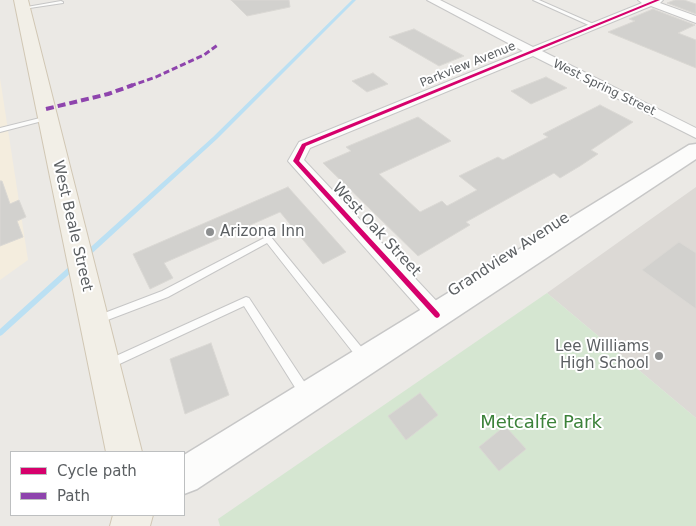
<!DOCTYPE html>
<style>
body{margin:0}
#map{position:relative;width:696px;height:526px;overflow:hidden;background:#ebe9e5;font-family:"DejaVu Sans",sans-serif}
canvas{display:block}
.legend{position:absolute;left:10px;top:451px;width:175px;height:65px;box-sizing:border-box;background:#fff;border:1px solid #bdbfc0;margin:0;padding:6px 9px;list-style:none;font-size:15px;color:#5b5f62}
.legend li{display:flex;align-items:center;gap:10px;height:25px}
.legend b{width:25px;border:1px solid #bdbfc0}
</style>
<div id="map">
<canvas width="696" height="526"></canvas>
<ul class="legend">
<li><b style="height:6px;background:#d6006c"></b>Cycle path</li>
<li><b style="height:6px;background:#8e44ad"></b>Path</li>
</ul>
</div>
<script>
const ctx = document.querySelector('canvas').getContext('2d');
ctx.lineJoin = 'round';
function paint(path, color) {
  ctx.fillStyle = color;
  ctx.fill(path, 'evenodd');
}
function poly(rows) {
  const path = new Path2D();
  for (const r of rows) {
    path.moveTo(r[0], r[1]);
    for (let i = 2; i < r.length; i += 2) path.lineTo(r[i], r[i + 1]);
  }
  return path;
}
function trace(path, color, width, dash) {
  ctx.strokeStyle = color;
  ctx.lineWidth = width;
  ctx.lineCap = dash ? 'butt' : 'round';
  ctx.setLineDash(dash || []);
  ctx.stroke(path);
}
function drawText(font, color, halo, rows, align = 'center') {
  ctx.font = font + ' "DejaVu Sans",sans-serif';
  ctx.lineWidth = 4;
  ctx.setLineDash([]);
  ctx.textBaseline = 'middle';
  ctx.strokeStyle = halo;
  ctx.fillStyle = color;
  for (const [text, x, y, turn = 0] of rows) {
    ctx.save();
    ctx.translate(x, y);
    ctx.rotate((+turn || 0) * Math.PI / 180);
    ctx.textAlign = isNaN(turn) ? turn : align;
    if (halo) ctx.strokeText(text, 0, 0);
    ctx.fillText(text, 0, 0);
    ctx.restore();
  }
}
const commercial = poly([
 [0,78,28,260,0,280]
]);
const education = poly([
 [696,187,696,418,547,293]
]);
const green = poly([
 [547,293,696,418,696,526,220,526,218,519]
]);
const stream = poly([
 [352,0,356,0,217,139,87,258,83,258,82,256,83,254,213,137,352,0],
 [72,264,76,264,77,266,76,268,2,335,0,336,0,329,72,264]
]);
const building = poly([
 [231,0,289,0,290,7,247,16,231,0],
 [675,0,684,0,696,4,696,14,667,3,675,0],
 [653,9,695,25,678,33,696,40,696,68,608,32,635,21,629,19,653,9],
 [414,29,464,56,439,66,389,37,414,29],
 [373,73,388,84,367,92,352,81,373,73],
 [546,77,567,88,531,104,511,91,546,77],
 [600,105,633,122,591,150,598,154,580,166,560,178,554,173,466,222,470,225,418,256,323,163,351,151,346,147,418,117,451,141,379,174,420,212,442,201,447,206,477,190,459,176,498,157,503,160,548,137,543,134,600,105],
 [0,181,2,181,10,204,19,200,26,217,17,221,23,237,0,246,0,181],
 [288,187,346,252,323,264,280,212,164,263,173,278,150,289,133,254,288,187],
 [679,242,696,253,696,309,642,270,679,242],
 [211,343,229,395,185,414,170,359,211,343],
 [420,393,438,415,406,440,388,416,420,393],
 [505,426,526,449,499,471,479,447,505,426]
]);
const service = poly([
 [533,0,539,0,598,26,593,27,533,0],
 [61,1,63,2,63,3,23,9,21,8,61,1],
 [48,116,50,117,50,119,0,132,0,128,48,116],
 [268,236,271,237,367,354,368,357,367,360,363,362,359,360,267,243,168,297,97,324,94,323,92,320,94,317,162,291,268,236],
 [246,297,249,298,309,389,310,393,309,397,305,398,301,397,244,306,113,367,109,369,105,367,104,364,105,361,246,297]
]);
const minor = poly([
 [427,0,440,0,533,47,642,3,638,0,663,0,660,3,696,16,696,23,651,6,542,51,696,128,696,138,533,56,310,148,304,160,444,309,447,315,444,321,437,324,430,321,288,161,299,142,523,51,427,0]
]);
const secondary = poly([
 [696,144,696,159,197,489,184,494,184,455,689,145,696,144]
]);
const primary = poly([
 [14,0,28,0,142,452,106,452,14,0],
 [113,515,153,515,150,526,110,526,113,515]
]);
const quietFar1 = poly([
 [130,86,156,77,204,55,219,44]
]);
const quiet = poly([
 [46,109,108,94,133,85]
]);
const cycleway = poly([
 [655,0,660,0,306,146,299,161,439,313,440,315,439,317,437,318,435,317,293,161,302,144,655,0]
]);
const markers = [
 [210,232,5,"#8d8f90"],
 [659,356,5,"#8d8f90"]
];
const farStreetnames = [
 ["Parkview Avenue",468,65,-22],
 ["West Spring Street",604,88,26]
];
const streetNames = [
 ["West Beale Street",72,226,77],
 ["West Oak Street",376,230,47],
 ["Grandview Avenue",509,255,-33]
];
const poiNames = [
 ["Arizona Inn",220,232],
 ["Lee Williams",649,347,"right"],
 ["High School",649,364,"right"]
];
const nearParknames = [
 ["Metcalfe Park",541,423]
];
paint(commercial, '#f4edde');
paint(education, '#dcd9d5');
paint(green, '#d5e6d1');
paint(stream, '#bbe0f3');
paint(building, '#d2d1ce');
trace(building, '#dad8d4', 1);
trace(service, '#c6c6c6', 2);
trace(minor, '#c6c6c6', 2);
trace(secondary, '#c7c7c7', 3);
trace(primary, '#d1c7b4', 2);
paint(service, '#fcfcfb');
paint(minor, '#fcfcfb');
paint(secondary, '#fcfcfb');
paint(primary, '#f2efe7');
trace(quietFar1, '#8e44ad', 3, [6, 3]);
trace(quiet, '#8e44ad', 4, [8, 4]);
paint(cycleway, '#d6006c');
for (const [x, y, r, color] of markers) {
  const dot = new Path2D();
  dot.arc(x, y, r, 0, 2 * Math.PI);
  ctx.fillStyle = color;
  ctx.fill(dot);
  trace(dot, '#fff', 2);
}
drawText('12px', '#5b5f62', '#fff', farStreetnames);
drawText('15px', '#5b5f62', '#fff', streetNames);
drawText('15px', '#5b5f62', '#fff', poiNames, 'left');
drawText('18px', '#3c823a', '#fff', nearParknames);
</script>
